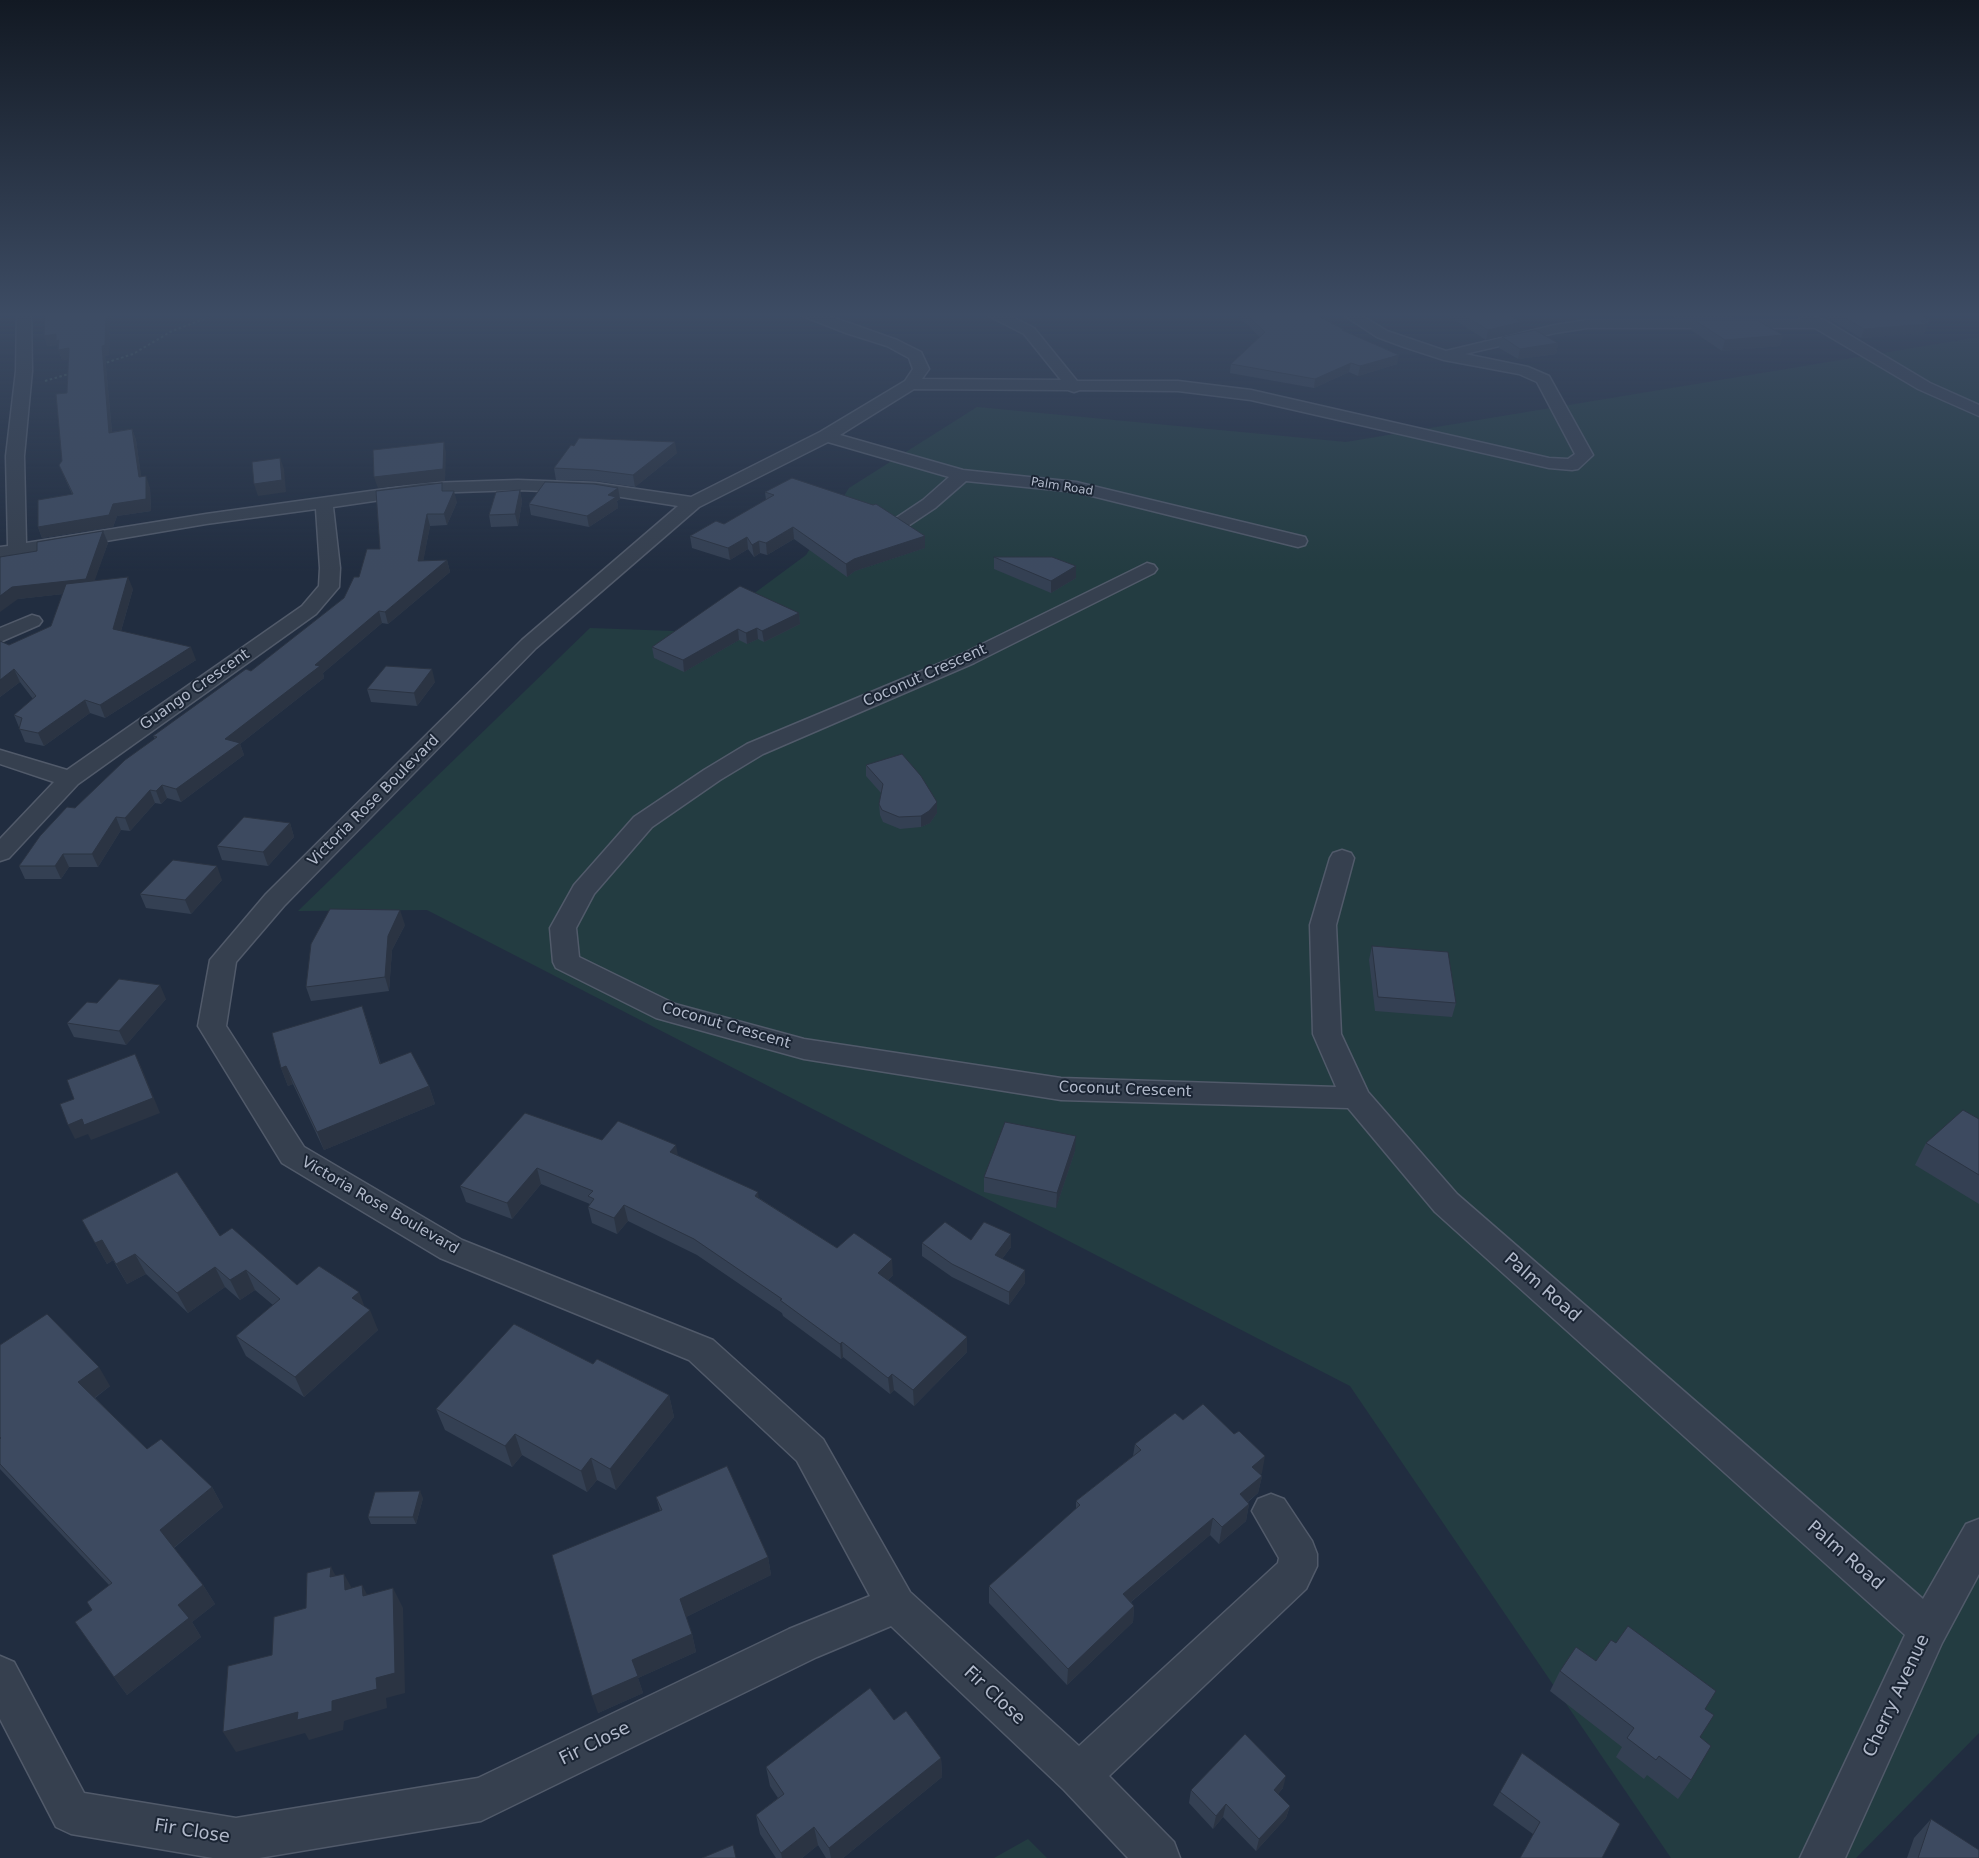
<!DOCTYPE html>
<style>
body{margin:0}
canvas{display:block;background:#212d40}
</style>
<canvas width="1979" height="1858"></canvas>
<script>
const ctx = document.querySelector('canvas').getContext('2d');
ctx.lineJoin = 'round';
function paint(path, color) {
  ctx.fillStyle = color;
  ctx.fill(path, 'evenodd');
}
function poly(rows) {
  const path = new Path2D();
  for (const r of rows) {
    path.moveTo(r[0], r[1]);
    for (let i = 2; i < r.length; i += 2) path.lineTo(r[i], r[i + 1]);
  }
  return path;
}
function trace(path, color, width, dash) {
  ctx.strokeStyle = color;
  ctx.lineWidth = width;
  ctx.lineCap = dash ? 'butt' : 'round';
  ctx.setLineDash(dash || []);
  ctx.stroke(path);
}
function drawText(font, color, halo, rows, align = 'center') {
  ctx.font = font + ' "DejaVu Sans",sans-serif';
  ctx.lineWidth = 4;
  ctx.setLineDash([]);
  ctx.textBaseline = 'middle';
  ctx.strokeStyle = halo;
  ctx.fillStyle = color;
  for (const [text, x, y, turn = 0] of rows) {
    ctx.save();
    ctx.translate(x, y);
    ctx.rotate((+turn || 0) * Math.PI / 180);
    ctx.textAlign = isNaN(turn) ? turn : align;
    if (halo) ctx.strokeText(text, 0, 0);
    ctx.fillText(text, 0, 0);
    ctx.restore();
  }
}
const green = poly([
 [1979,337,1979,1733,1856,1858,1671,1858,1350,1386,427,910,298,911,590,628,702,632,806,555,849,488,977,407,1346,442],
 [1028,1839,1047,1858,994,1858]
]);
const path = poly([
 [102,364,133,354,172,331,223,312],
 [45,381,72,373]
]);
const street = poly([
 [17,312,31,312,32,371,24,456,26,543,206,514,428,483,518,480,596,483,691,497,820,432,905,381,913,369,909,358,887,346,846,333,800,315,798,312,818,312,897,340,921,352,929,369,922,379,1061,380,1024,334,987,315,985,312,1003,312,1034,328,1077,381,1178,381,1251,390,1549,458,1568,459,1575,454,1537,382,1519,374,1444,360,1404,347,1377,337,1339,312,1356,312,1387,331,1446,351,1555,325,1587,320,1801,320,1799,317,1801,314,1806,313,1826,321,1930,383,1979,405,1979,416,1918,389,1815,328,1587,328,1555,333,1465,354,1528,367,1549,376,1593,455,1578,469,1572,470,1549,468,1251,400,1178,391,1080,390,1074,392,1068,390,914,389,840,435,963,470,1076,482,1305,537,1307,541,1305,545,1298,547,1076,492,966,481,935,508,908,526,902,528,896,526,893,522,896,518,923,500,949,477,828,442,699,507,536,648,284,906,236,962,226,1026,304,1147,462,1240,713,1340,823,1439,910,1592,1079,1746,1278,1563,1279,1558,1252,1511,1258,1499,1271,1494,1284,1499,1312,1541,1317,1554,1317,1566,1306,1589,1109,1776,1174,1842,1180,1858,1128,1858,1064,1790,891,1626,817,1657,481,1821,259,1858,213,1858,71,1834,56,1827,0,1719,0,1656,14,1662,84,1793,236,1818,478,1778,789,1629,870,1596,797,1461,689,1360,440,1258,282,1163,198,1026,210,960,266,894,522,640,678,506,596,493,518,490,428,493,333,507,340,568,339,587,316,614,78,784,9,858,0,861,0,839,54,782,0,764,0,750,67,770,302,606,319,586,320,568,316,509,206,524,0,559,0,547,8,546,6,456,16,371,17,312],
 [1147,563,1154,565,1157,569,1154,573,974,663,763,754,720,780,652,827,594,894,576,928,579,957,675,1004,804,1039,1061,1078,1336,1087,1313,1034,1310,925,1330,858,1333,853,1342,850,1351,853,1354,858,1336,925,1341,1034,1368,1092,1457,1194,1923,1599,1966,1524,1979,1519,1979,1574,1942,1643,1845,1858,1800,1858,1905,1635,1435,1212,1348,1108,1061,1100,804,1059,656,1018,556,968,553,962,550,928,574,885,634,817,704,770,747,744,960,655,1147,563],
 [32,615,39,617,42,621,39,625,0,642,0,628,32,615]
]);
const wall = poly([
 [45,312,113,318,110,319,109,355,105,356,112,432,132,429,136,440,141,477,150,488,151,511,117,516,113,527,42,538,38,527,72,494,59,465,62,461,67,393,69,359,62,360,57,345,47,346],
 [1238,312,1310,312,1345,330,1344,331,1397,364,1358,376,1349,372,1314,388,1230,373,1231,364,1260,337,1238,316],
 [1447,312,1504,312,1521,322,1519,332,1486,340,1447,315],
 [1552,312,1617,312,1557,316],
 [1665,312,1736,312,1734,318,1674,318],
 [1818,312,1919,312,1929,320,1924,333,1861,338],
 [1694,320,1780,346,1722,351,1691,330],
 [1502,337,1558,343,1556,354,1518,359,1499,348],
 [677,453,635,487,596,481,556,480,554,468],
 [442,483,444,491,457,502,447,525,430,526,423,561,447,560,450,572,388,624,382,623,323,673,324,678,240,744,244,755,181,802,167,798,161,804,155,803,130,831,121,830,98,867,69,867,61,879,25,879,19,866,75,808,155,739,153,736,251,671,344,598,380,549],
 [618,488,620,499,617,501,618,508,589,527,531,515,529,504],
 [520,490,522,502,518,526,491,527,489,515],
 [765,492,925,548,855,571,847,577,794,539,767,555,760,553,754,557,748,549,730,560,692,548,690,536,724,524,766,500],
 [103,531,108,543,94,581,133,589,121,631,196,660,105,718,90,713,44,746,25,742,14,715,33,699,20,682,0,697,0,641,9,645,51,626,63,594,18,599,37,551],
 [994,557,1076,578,1051,593,994,569],
 [799,613,800,624,764,642,758,639,747,644,739,640,684,672,654,658,652,647],
 [435,682,417,706,371,702,367,689],
 [866,765,937,813,930,823,921,827,900,829,883,822,880,815,879,804,881,793,866,776],
 [290,823,294,837,268,866,222,860,217,846],
 [222,880,191,914,146,908,140,894],
 [405,925,392,950,389,991,311,1001,306,987],
 [1372,946,1456,1003,1452,1017,1375,1011,1369,960],
 [166,999,126,1045,74,1037,67,1023,97,1003],
 [362,1006,381,1064,429,1086,435,1104,324,1150,293,1084,288,1086,281,1068],
 [1979,1119,1979,1204,1915,1165,1926,1143],
 [602,1140,678,1156,759,1198,837,1248,893,1275,888,1280,967,1337,967,1352,914,1406,894,1390,890,1394,843,1357,841,1359,783,1316,782,1313,697,1255,628,1221,617,1234,592,1223,588,1207,590,1204,541,1184,512,1219,466,1202,460,1186],
 [1075,1151,1056,1208,984,1192,984,1177],
 [82,1220,220,1236,297,1285,365,1307,378,1330,304,1397,246,1356,236,1336,273,1305,255,1290,240,1300,225,1287,188,1313,146,1274,127,1284,113,1260,107,1264],
 [971,1240,1011,1247,1002,1259,1025,1283,1009,1305,952,1277,922,1256,922,1243],
 [0,1345,110,1386,95,1398,147,1449,212,1487,223,1507,174,1548,203,1585,215,1604,192,1622,201,1637,127,1695,114,1677,92,1610,109,1585,0,1469],
 [593,1364,669,1395,674,1417,616,1490,597,1480,587,1492,522,1455,512,1467,445,1430,436,1409],
 [1183,1420,1262,1473,1260,1474,1262,1476,1258,1493,1248,1502,1249,1504,1246,1521,1219,1544,1210,1535,1131,1602,1134,1606,1133,1622,1067,1685,989,1603,989,1586,1076,1509,1076,1501,1133,1456,1135,1444],
 [656,1497,768,1557,771,1575,686,1617,692,1634,696,1652,638,1678,643,1693,598,1713,660,1511],
 [423,1498,416,1524,371,1524,368,1517],
 [1596,1661,1705,1709,1700,1737,1691,1780,1678,1799,1647,1775,1644,1779,1616,1757,1622,1747,1550,1691,1560,1671],
 [894,1720,941,1758,942,1777,843,1858,826,1858,818,1845,802,1858,776,1858,760,1834,756,1815,778,1798,770,1786,766,1767],
 [1283,1788,1278,1794,1290,1806,1286,1818,1256,1851,1223,1817,1213,1829,1189,1803,1191,1790],
 [1500,1792,1620,1824,1533,1834,1493,1805],
 [1931,1819,1979,1858,1907,1858,1914,1838]
]);
const shadedWall = poly([
 [106,312,112,312,113,318,110,319,109,355,105,356,113,444,109,433,102,346],
 [1521,322,1519,332,1486,340,1488,330],
 [1927,324,1924,333,1861,338,1864,329],
 [56,334,69,348,73,359,62,360,57,345,47,346,44,336],
 [1783,335,1780,346,1722,351,1725,340],
 [1558,343,1556,354,1518,359,1520,349],
 [1399,355,1397,364,1358,376,1360,366],
 [1351,363,1349,372,1314,388,1315,379],
 [132,429,136,440,143,489,139,477],
 [444,442,446,453,445,481,378,488,374,477],
 [675,442,677,453,635,487,633,475],
 [280,458,284,469,286,492,258,496,254,484],
 [146,476,150,488,151,511,117,516,113,527,42,538,38,527],
 [618,488,620,499,617,501,618,508,589,527,587,516,608,495],
 [520,490,522,502,518,526,515,514],
 [454,491,457,502,447,525,444,514],
 [427,514,430,526,421,573,418,561],
 [793,527,794,539,767,555,766,543],
 [103,531,108,543,91,591,18,599,0,612,0,596,12,587],
 [925,536,925,548,855,571,847,577,846,564,854,559],
 [747,537,748,549,730,560,728,548],
 [759,541,760,553,754,557,752,545],
 [447,560,450,572,388,624,385,612],
 [1076,566,1076,578,1051,593,1051,581],
 [128,577,133,589,118,641,113,629],
 [379,611,382,623,323,673,324,678,240,744,244,755,181,802,176,789,225,739],
 [799,613,800,624,764,642,762,631],
 [757,628,758,639,747,644,746,633],
 [738,629,739,640,684,672,683,660],
 [191,647,196,660,105,718,100,705],
 [14,669,20,682,0,697,0,680],
 [432,669,435,682,417,706,414,693],
 [85,700,90,713,44,746,38,733],
 [162,785,167,798,161,804,156,791],
 [150,790,155,803,130,831,125,818],
 [937,802,937,813,930,823,921,827,921,816],
 [116,817,121,830,98,867,92,854],
 [290,823,294,837,268,866,263,852],
 [63,854,69,867,61,879,55,866],
 [217,866,222,880,191,914,185,900],
 [400,910,405,925,392,950,389,991,385,977,388,936],
 [160,985,166,999,126,1045,119,1031],
 [135,1054,142,1069,160,1113,91,1140,88,1134,75,1139,68,1125],
 [286,1066,293,1084,288,1086,281,1068],
 [429,1086,435,1104,324,1150,317,1132],
 [1076,1136,1075,1151,1056,1208,1057,1193],
 [676,1145,679,1161,670,1152],
 [537,1168,541,1184,512,1219,507,1203],
 [758,1192,760,1208,755,1196],
 [624,1205,628,1221,617,1234,614,1218],
 [1011,1234,1011,1247,995,1268,995,1255],
 [102,1240,113,1260,107,1264,95,1243],
 [135,1254,146,1274,127,1284,116,1264],
 [892,1259,893,1275,879,1289,878,1273],
 [215,1267,225,1287,188,1313,177,1293],
 [246,1270,255,1290,240,1300,230,1280],
 [1025,1270,1025,1283,1009,1305,1009,1292],
 [359,1292,367,1313,352,1298],
 [370,1310,378,1330,304,1397,295,1377],
 [967,1337,967,1352,914,1406,913,1390],
 [842,1342,843,1357,841,1359,840,1344],
 [99,1367,110,1386,90,1401,78,1382],
 [892,1374,894,1390,890,1394,888,1378],
 [669,1395,674,1417,616,1490,610,1469],
 [515,1434,522,1455,512,1467,505,1446],
 [1265,1456,1262,1473,1249,1484,1252,1467],
 [591,1458,597,1480,587,1492,581,1471],
 [1262,1476,1258,1493,1236,1511,1240,1494],
 [212,1487,223,1507,172,1549,160,1530],
 [420,1491,423,1498,416,1524,413,1517],
 [1249,1504,1246,1521,1219,1544,1222,1527],
 [1213,1518,1210,1535,1121,1610,1123,1594],
 [768,1557,771,1575,684,1618,680,1599],
 [331,1567,342,1588,330,1577],
 [344,1574,355,1594,345,1590],
 [203,1585,215,1604,192,1622,201,1637,127,1695,114,1677,178,1605],
 [362,1585,373,1606,363,1596],
 [393,1588,403,1608,405,1693,386,1698,387,1708,344,1721,343,1730,309,1740,305,1733,236,1752,223,1732,332,1701],
 [1134,1606,1133,1622,1067,1685,1068,1669],
 [692,1634,696,1652,638,1678,643,1693,598,1713,592,1696,632,1660],
 [941,1758,942,1777,843,1858,831,1858,829,1848],
 [1286,1776,1283,1788,1270,1803,1274,1790],
 [1226,1804,1223,1817,1213,1829,1216,1816],
 [1290,1806,1286,1818,1256,1851,1259,1839],
 [814,1827,818,1845,802,1858,782,1858,781,1853]
]);
const building = poly([
 [45,312,106,312,105,345,102,346,109,433,132,429,139,477,146,476,146,499,113,504,109,515,38,527,38,500,73,494,59,465,62,461,56,394,67,393,69,348,58,350,59,340,56,341,56,334,44,336,45,312],
 [1244,312,1310,312,1345,330,1342,330,1399,355,1360,366,1351,363,1315,379,1231,364,1265,332,1244,312],
 [1458,312,1504,312,1521,322,1488,330,1458,312],
 [1835,312,1919,312,1929,320,1921,321,1927,324,1864,329,1835,312],
 [1694,320,1757,320,1783,335,1725,340,1694,320],
 [1535,330,1558,343,1520,349,1502,337,1535,330],
 [579,438,675,442,633,475,594,470,554,468,571,445,574,446,579,438],
 [444,442,443,469,374,477,373,450,444,442],
 [280,458,282,480,254,484,252,462,280,458],
 [792,478,873,505,876,504,925,536,854,559,846,564,793,527,766,543,759,541,752,545,747,537,728,548,690,536,716,521,724,524,774,495,765,492,792,478],
 [545,482,594,484,618,488,608,495,616,497,587,516,529,504,545,482],
 [442,483,442,491,454,491,444,514,427,514,418,561,447,560,385,612,379,611,315,665,320,666,225,739,240,743,176,789,162,785,156,791,150,790,125,818,116,817,92,854,63,854,55,866,19,866,40,836,67,807,75,808,125,760,157,737,153,736,246,669,251,671,344,598,354,577,359,577,367,549,380,549,376,491,442,483],
 [520,490,515,514,489,515,496,492,520,490],
 [103,531,86,579,12,587,0,596,0,557,37,551,37,542,103,531],
 [994,557,1052,557,1076,566,1051,581,994,557],
 [128,577,113,629,191,647,100,705,85,700,38,733,19,729,22,718,14,715,36,696,14,669,0,680,0,641,9,645,51,626,66,584,128,577],
 [740,586,799,613,762,631,757,628,746,633,738,629,683,660,652,647,740,586],
 [386,666,432,669,414,693,367,689,386,666],
 [902,754,921,776,937,802,929,811,921,816,899,817,882,810,879,804,883,784,866,765,902,754],
 [244,817,290,823,263,852,217,846,244,817],
 [173,860,217,866,185,900,140,894,173,860],
 [330,909,400,910,388,936,385,977,306,987,311,944,330,909],
 [1372,946,1448,952,1456,1003,1378,997,1372,946],
 [119,979,160,985,119,1031,67,1023,87,1002,97,1003,119,979],
 [362,1006,380,1064,411,1052,429,1086,317,1132,286,1066,281,1068,272,1033,362,1006],
 [135,1054,153,1098,84,1125,82,1119,68,1125,60,1104,74,1099,67,1080,135,1054],
 [1963,1110,1979,1119,1979,1175,1926,1143,1963,1110],
 [525,1113,602,1140,618,1121,676,1145,670,1152,758,1192,755,1196,837,1248,854,1233,892,1259,878,1273,967,1337,913,1390,892,1374,888,1378,842,1342,840,1344,780,1300,782,1299,694,1239,624,1205,614,1218,588,1207,594,1199,588,1196,593,1191,537,1168,507,1203,460,1186,525,1113],
 [1005,1122,1076,1136,1057,1193,984,1177,1005,1122],
 [177,1172,220,1236,232,1228,297,1285,319,1266,359,1292,352,1298,370,1310,295,1377,236,1336,280,1299,246,1270,230,1280,215,1267,177,1293,135,1254,116,1264,102,1240,95,1243,82,1220,177,1172],
 [945,1222,971,1240,984,1222,1011,1234,995,1255,1025,1270,1009,1292,952,1264,922,1243,945,1222],
 [47,1314,99,1367,78,1382,147,1449,161,1439,212,1487,160,1530,203,1585,178,1605,189,1618,114,1677,75,1622,92,1610,87,1602,112,1583,0,1464,0,1439,1,1438,0,1437,0,1345,47,1314],
 [514,1324,593,1364,597,1359,669,1395,610,1469,591,1458,581,1471,515,1434,505,1446,436,1409,514,1324],
 [1203,1404,1234,1434,1239,1431,1265,1456,1252,1467,1262,1476,1240,1494,1249,1504,1222,1527,1213,1518,1123,1594,1134,1606,1068,1669,989,1586,1080,1505,1076,1501,1141,1450,1135,1444,1175,1413,1183,1420,1203,1404],
 [727,1466,768,1557,680,1599,692,1634,632,1660,638,1676,592,1696,552,1555,662,1510,656,1497,727,1466],
 [420,1491,413,1517,368,1517,375,1492,420,1491],
 [331,1567,330,1577,344,1574,345,1590,362,1585,363,1596,393,1588,395,1673,376,1678,377,1689,332,1701,332,1711,297,1720,298,1712,223,1732,228,1666,272,1655,274,1617,306,1608,307,1573,331,1567],
 [1628,1626,1716,1691,1705,1709,1714,1715,1700,1737,1711,1746,1691,1780,1659,1756,1656,1760,1627,1738,1634,1728,1560,1671,1576,1647,1596,1661,1611,1640,1616,1643,1628,1626],
 [870,1688,894,1720,906,1711,941,1758,829,1848,814,1827,781,1853,756,1815,784,1794,766,1767,870,1688],
 [1245,1734,1286,1776,1274,1790,1290,1806,1259,1839,1226,1804,1216,1816,1191,1790,1245,1734],
 [1522,1753,1620,1824,1602,1858,1520,1858,1540,1822,1500,1792,1522,1753],
 [1931,1819,1979,1850,1979,1858,1918,1858,1931,1819],
 [733,1845,736,1858,702,1858,733,1845]
]);
const farStreetnames = [
 ["Palm Road",1062,487,9]
];
const streetNames = [
 ["Coconut Crescent",925,676,-24],
 ["Guango Crescent",195,690,-35],
 ["Victoria Rose Boulevard",374,801,-45],
 ["Coconut Crescent",726,1026,16],
 ["Coconut Crescent",1125,1090,2],
 ["Victoria Rose Boulevard",380,1206,30]
];
const nearStreetnames = [
 ["Palm Road",1542,1288,41],
 ["Palm Road",1845,1556,41],
 ["Fir Close",994,1696,43],
 ["Cherry Avenue",1897,1696,-65],
 ["Fir Close",595,1744,-26],
 ["Fir Close",192,1832,9]
];
paint(green, '#233c41');
trace(street, '#515a6a', 3);
trace(path, '#3e585b', 2, [2.5, 2.5]);
paint(street, '#36404f');
paint(wall, '#344053');
paint(shadedWall, '#2b3443');
paint(building, '#3d4a60');
trace(building, '#2b3443', 1);
const sky = ctx.createLinearGradient(0, 0, 0, 572);
sky.addColorStop(0, '#121923');
sky.addColorStop(0.55, '#3d4c64');
sky.addColorStop(1, '#3d4c6400');
ctx.fillStyle = sky;
ctx.fillRect(0, 0, 1979, 572);
drawText('12px', '#b2bacb', '#1b2534', farStreetnames);
drawText('15px', '#b2bacb', '#1b2534', streetNames);
drawText('18px', '#b2bacb', '#1b2534', nearStreetnames);
</script>
